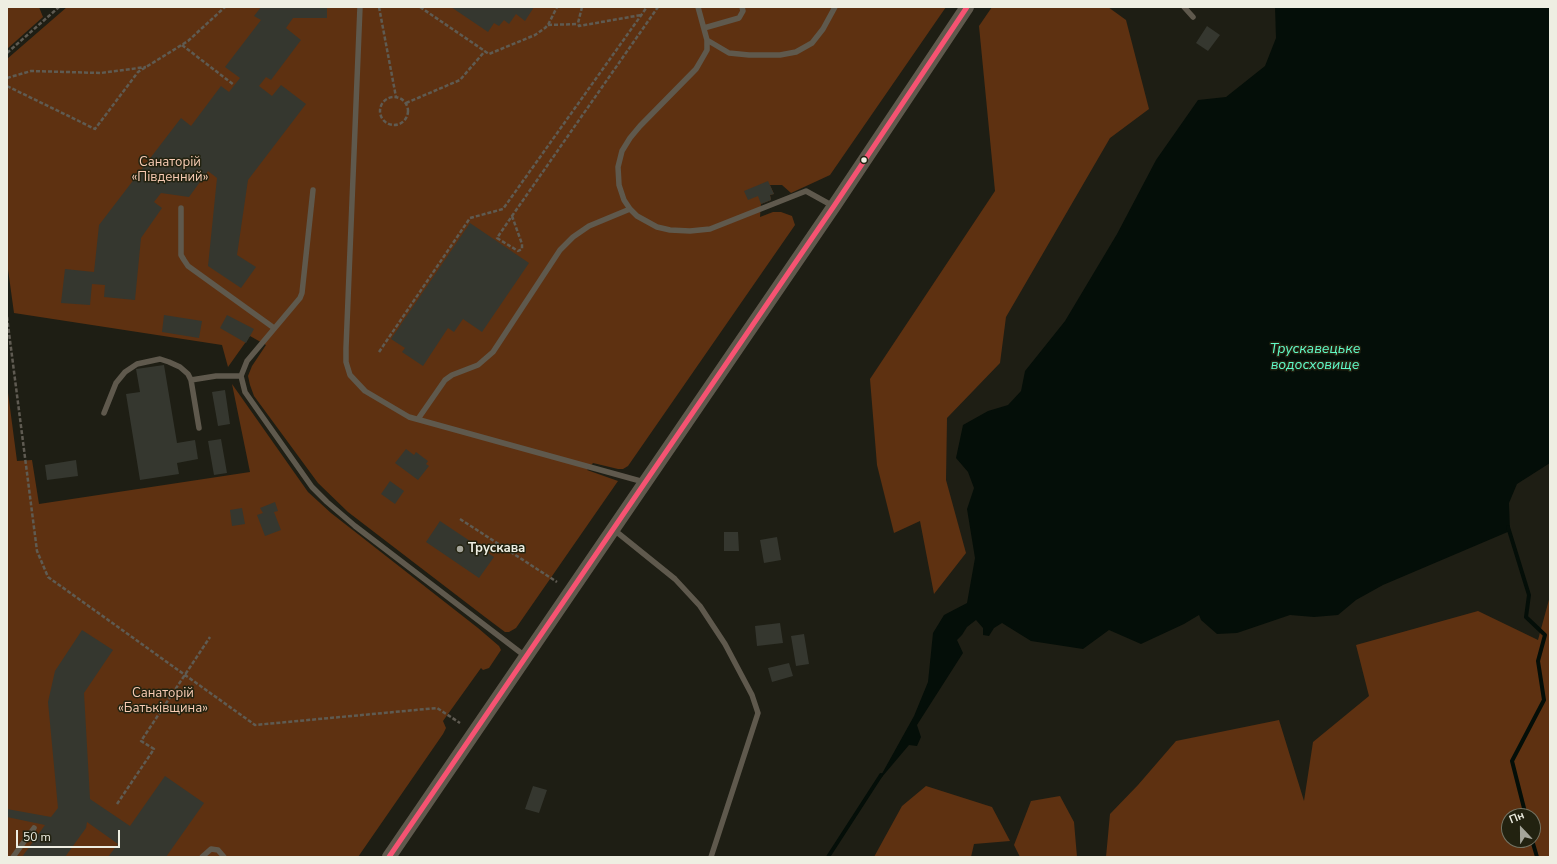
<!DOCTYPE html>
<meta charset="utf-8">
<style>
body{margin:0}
#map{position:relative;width:1557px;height:864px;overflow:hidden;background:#1e1e14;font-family:"Nunito Sans",sans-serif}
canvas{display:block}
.frame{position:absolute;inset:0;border:8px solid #eeeee2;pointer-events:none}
.north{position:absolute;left:1501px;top:808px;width:40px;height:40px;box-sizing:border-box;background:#222210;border:1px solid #747464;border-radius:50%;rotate:338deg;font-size:11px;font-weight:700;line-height:16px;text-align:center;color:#eeeee2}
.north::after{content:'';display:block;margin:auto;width:14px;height:18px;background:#a5a59a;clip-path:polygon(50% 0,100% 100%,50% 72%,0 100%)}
.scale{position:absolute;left:16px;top:830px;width:104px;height:18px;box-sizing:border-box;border:2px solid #eeeee2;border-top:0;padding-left:5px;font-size:12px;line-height:14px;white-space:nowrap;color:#eeeee2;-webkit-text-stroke:3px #222210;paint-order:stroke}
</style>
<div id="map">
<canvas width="1557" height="864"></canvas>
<div class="frame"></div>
<div class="north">Пн</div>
<div class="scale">50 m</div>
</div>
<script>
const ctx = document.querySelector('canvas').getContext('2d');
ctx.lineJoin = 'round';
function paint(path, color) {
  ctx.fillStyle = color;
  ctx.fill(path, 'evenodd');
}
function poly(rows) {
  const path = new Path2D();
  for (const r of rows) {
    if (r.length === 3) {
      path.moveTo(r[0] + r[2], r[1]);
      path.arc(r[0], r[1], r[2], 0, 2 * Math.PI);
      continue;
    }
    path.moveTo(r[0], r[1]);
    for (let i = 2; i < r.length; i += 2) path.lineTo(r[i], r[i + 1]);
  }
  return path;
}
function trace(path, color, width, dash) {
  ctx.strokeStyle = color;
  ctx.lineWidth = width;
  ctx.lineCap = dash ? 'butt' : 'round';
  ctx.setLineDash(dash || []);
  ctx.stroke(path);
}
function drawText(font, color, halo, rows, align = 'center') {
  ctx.font = font + ' "Nunito Sans",sans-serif';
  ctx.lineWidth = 3;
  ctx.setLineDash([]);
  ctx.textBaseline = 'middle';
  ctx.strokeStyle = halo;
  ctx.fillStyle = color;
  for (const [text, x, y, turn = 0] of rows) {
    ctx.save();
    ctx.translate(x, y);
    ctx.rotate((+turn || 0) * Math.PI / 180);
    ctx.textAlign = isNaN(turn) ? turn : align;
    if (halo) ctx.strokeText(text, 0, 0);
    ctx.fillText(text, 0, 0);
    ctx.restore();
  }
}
const green = poly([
 [7,7,39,7,43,17,7,49],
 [67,7,946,7,830,175,791,193,782,185,770,185,774,194,770,195,771,200,761,204,760,217,773,212,781,212,792,216,795,225,628,466,623,469,618,469,593,463,587,470,618,481,516,628,509,632,505,632,485,617,348,512,318,483,254,396,250,385,248,376,252,366,266,345,250,336,228,367,222,345,14,313,7,262,7,59],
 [992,7,1108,7,1126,20,1149,109,1110,138,1006,317,1000,363,947,418,946,480,966,553,934,594,920,521,894,533,877,465,870,379,995,191,979,26],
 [232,384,308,492,331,513,478,628,499,646,501,650,489,668,483,670,481,668,443,721,446,728,443,734,358,857,7,857,7,385,17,461,32,460,39,504,250,472],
 [1550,596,1550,857,1106,857,1110,814,1138,785,1176,741,1279,720,1304,801,1313,742,1369,696,1356,645,1478,611,1538,640],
 [1509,816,1533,816,1533,840,1509,840],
 [926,786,992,807,1010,841,974,844,971,857,874,857,902,806],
 [1060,796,1074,822,1077,857,1020,857,1014,845,1031,801]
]);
const water = poly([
 [1275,7,1550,7,1550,463,1517,484,1509,503,1510,531,1383,585,1356,600,1338,615,1314,617,1290,615,1237,633,1217,634,1201,620,1199,615,1184,624,1141,644,1109,630,1083,649,1031,641,1002,623,994,628,989,636,983,635,983,628,976,620,967,627,962,635,957,640,963,653,917,725,921,737,917,746,909,745,882,777,879,779,914,716,928,682,933,633,944,615,967,603,975,558,967,509,974,488,968,472,956,458,963,425,988,411,1008,405,1021,391,1025,371,1065,321,1117,234,1156,160,1198,100,1226,97,1265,66,1276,38]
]);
const stream = poly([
 [1508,527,1529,595,1526,617,1545,635,1538,661,1544,700,1512,761,1526,816],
 [1532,840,1537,857],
 [828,857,881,775]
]);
const building = poly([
 [261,7,327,7,327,18,293,18,286,28,301,40,271,80,266,77,259,86,272,96,281,85,306,104,248,180,237,255,256,267,241,288,208,266,217,178,208,171,189,197,161,193,154,202,162,208,141,238,135,300,104,297,105,285,92,284,90,305,61,303,65,269,94,272,99,225,181,118,191,126,221,86,229,92,240,78,225,67,261,20,254,16],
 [451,7,534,7,525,21,516,14,509,24,504,20,499,26,494,23,488,32],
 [1207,26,1220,35,1208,51,1196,43],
 [768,181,774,194,770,195,771,200,761,204,758,196,748,200,744,191],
 [470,223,529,263,482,332,463,319,454,332,448,328,423,366,402,352,405,348,391,339],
 [164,315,202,321,199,338,162,332],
 [227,315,254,329,246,343,220,328],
 [164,365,177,443,195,440,198,459,177,463,179,474,140,480,126,394,140,392,136,369],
 [225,390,230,424,218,426,212,392],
 [221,439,227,473,214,475,208,441],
 [406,449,414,455,416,452,428,461,426,464,429,466,418,480,395,463],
 [76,460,78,476,47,480,45,465],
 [390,481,404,491,395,504,381,494],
 [275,502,278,511,274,512,281,530,265,536,257,515,263,513,260,508],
 [242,508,245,524,232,526,230,510],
 [440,521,494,557,479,578,426,542],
 [724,532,738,532,739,551,724,551],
 [777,537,781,560,764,563,760,540],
 [780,623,783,643,757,646,755,626],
 [82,630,113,650,84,693,90,799,130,826,165,776,204,803,166,857,108,857,118,844,87,822,86,828,65,857,22,857,45,825,7,817,7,809,51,817,58,808,48,702,55,671],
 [804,634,809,664,796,666,791,636],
 [789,663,793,676,772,682,768,668],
 [533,786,547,790,539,813,525,809]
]);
const path = poly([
 [379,7,396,97],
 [420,7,489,54,535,35,545,28,548,25,557,7],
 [582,7,578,23,579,26,641,15],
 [548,25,578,24],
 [182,45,234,85],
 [7,53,59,7],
 [7,78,31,71,101,73,146,67],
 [7,86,95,129,138,72,188,41,225,7],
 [394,111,14],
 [406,103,460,80,485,51],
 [512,216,522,244,522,249,518,251,497,238,512,216,658,7],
 [7,317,37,551,48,577,255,725,437,708,460,723],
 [379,352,470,218,503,209,647,7],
 [460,519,557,582],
 [117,804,154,749,141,741,210,637]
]);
const service = poly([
 [360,7,346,348,346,362,350,375,365,391,409,417,644,482],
 [698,7,707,40,707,50,703,57,696,69,640,126,630,138,622,151,618,167,619,185,624,200,630,209,637,216,657,227,670,230,690,231,710,229,806,191,833,206],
 [1184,7,1193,17],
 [704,28,739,18,743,11,742,7],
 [707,40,729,53,749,55,780,55,796,52,812,43,823,29,835,7],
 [313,190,302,293,300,298,247,361,241,376,245,392,312,487,327,502,355,526,525,656],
 [181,208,181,255,184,260,188,266,274,328],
 [104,413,116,383,125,372,137,364,160,359,169,362,180,367,188,374,191,380],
 [418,419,445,380,452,375,478,365,493,352,560,250,573,237,589,226,630,209],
 [199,428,191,380,216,376,241,376],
 [613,529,675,579,700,606,725,644,752,695,758,713,711,857],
 [13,857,34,828],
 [202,857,211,849,218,850,224,857]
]);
const tertiary = poly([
 [389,857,834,206,967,7]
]);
const bus1 = poly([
 [389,857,834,206,967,7]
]);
const markers = [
 [864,160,3.5,"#eeeee2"],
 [460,549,4,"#a5a59a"]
];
const parkNames = [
 ["Санаторій",170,163],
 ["«Південний»",170,178],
 ["Санаторій",163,694],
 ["«Батьківщина»",163,709]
];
const poiNames = [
 ["Трускава",468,549]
];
const waterNames = [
 ["Трускавецьке",1315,350],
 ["водосховище",1315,366]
];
paint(green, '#5e3111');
paint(water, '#040e08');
trace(stream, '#040e08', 4);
paint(building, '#35372f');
trace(path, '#5f5b52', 2.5, [4, 2]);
trace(service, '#5f594d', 5.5);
trace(tertiary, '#5f594d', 14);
trace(bus1, '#f65372', 5);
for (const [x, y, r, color] of markers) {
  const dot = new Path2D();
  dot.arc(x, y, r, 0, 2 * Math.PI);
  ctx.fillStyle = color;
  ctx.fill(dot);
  trace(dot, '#222210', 1.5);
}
drawText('13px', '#f8ccb4', '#222210', parkNames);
drawText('bold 13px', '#eeeee2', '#222210', poiNames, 'left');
drawText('italic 14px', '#60fbc8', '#222210', waterNames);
</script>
